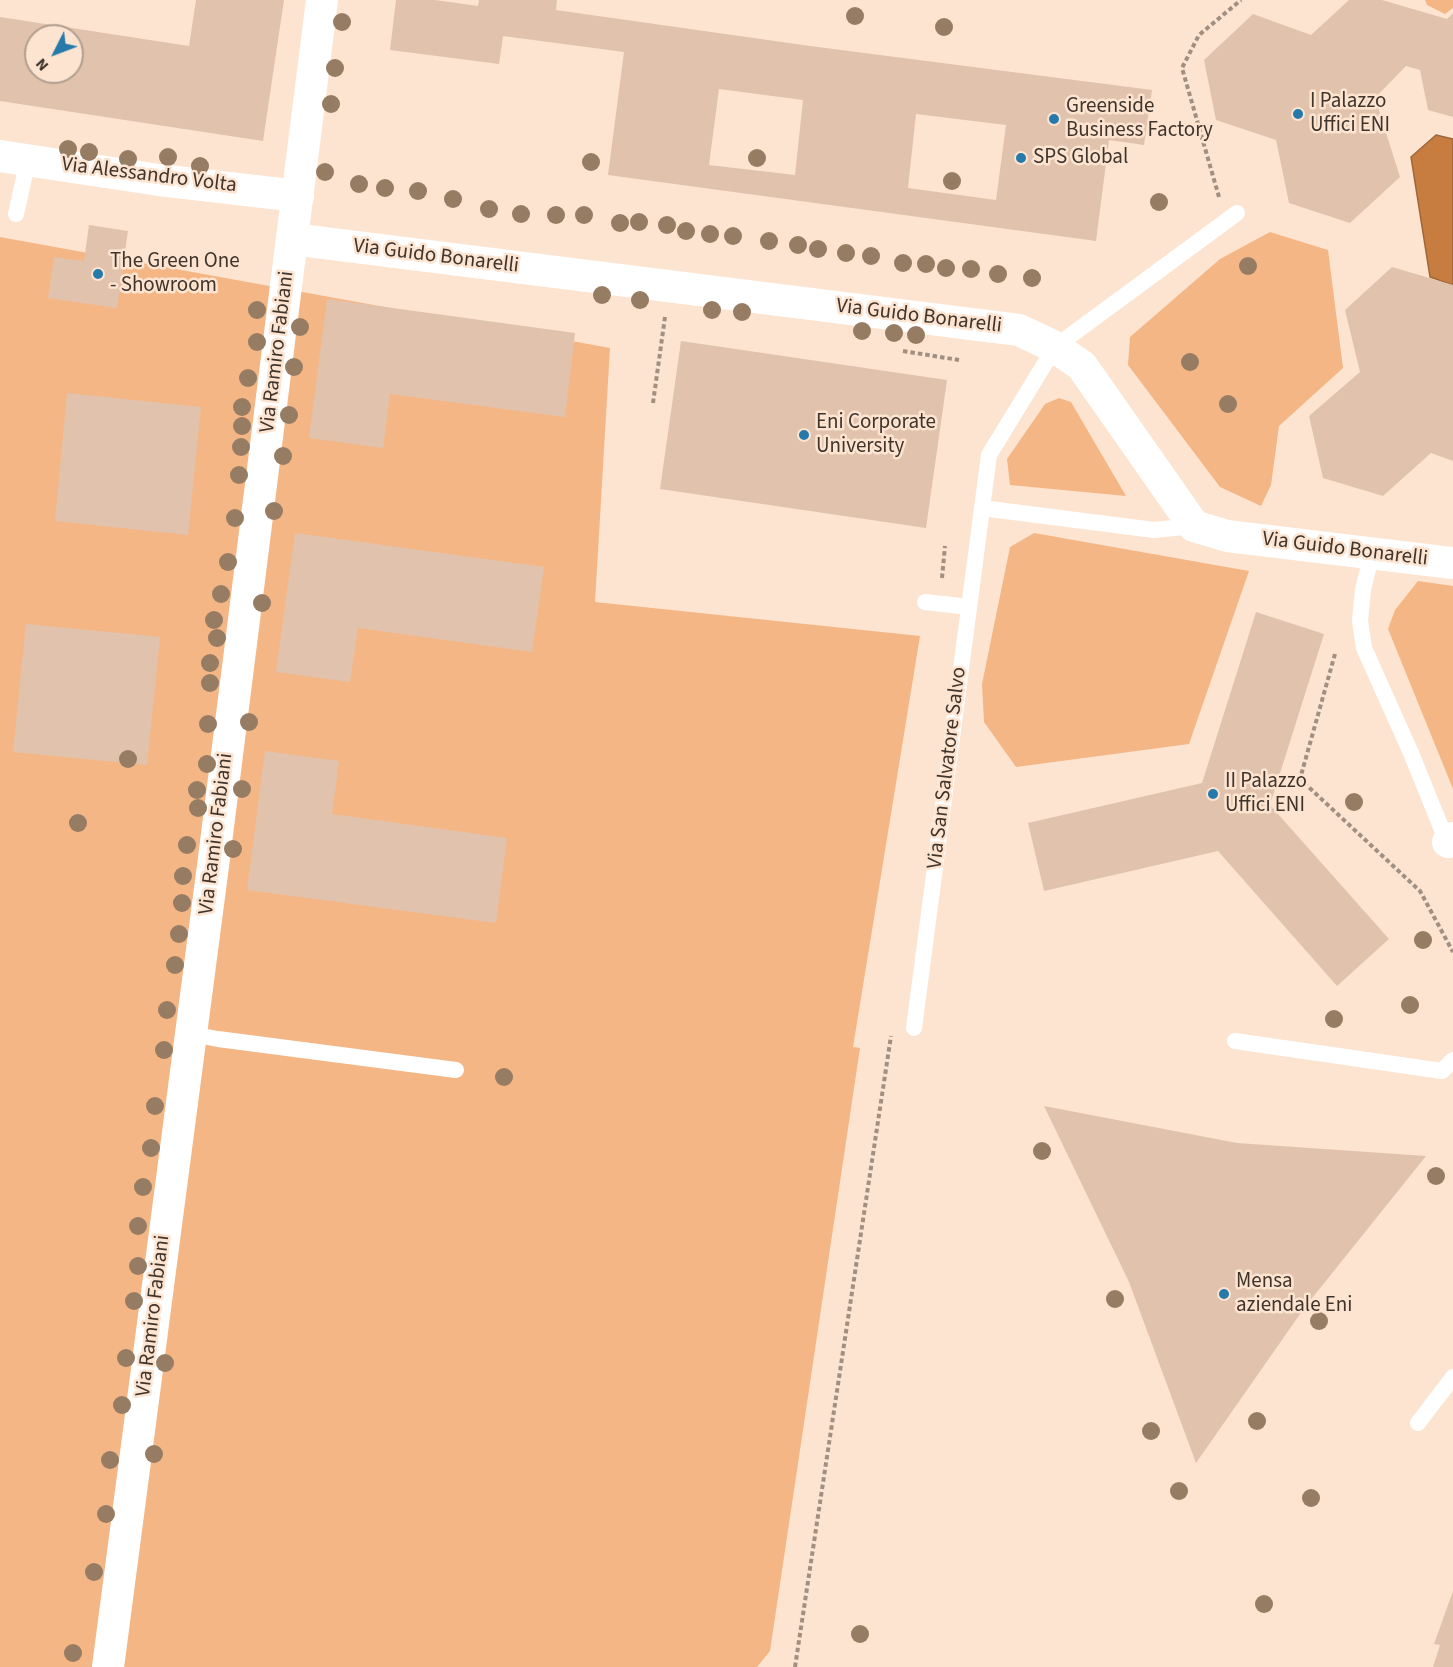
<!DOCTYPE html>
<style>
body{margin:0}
#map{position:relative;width:1453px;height:1667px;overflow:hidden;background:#fce4d1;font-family:"Source Sans 3",sans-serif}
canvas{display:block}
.north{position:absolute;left:24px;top:24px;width:60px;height:60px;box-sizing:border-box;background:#fce4d1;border:2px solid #b19e8f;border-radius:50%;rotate:228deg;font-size:16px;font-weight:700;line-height:24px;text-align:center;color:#40342b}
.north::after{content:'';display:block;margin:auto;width:21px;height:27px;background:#267aaa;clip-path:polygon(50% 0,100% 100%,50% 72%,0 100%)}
</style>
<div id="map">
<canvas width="1453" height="1667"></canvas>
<div class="north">N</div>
</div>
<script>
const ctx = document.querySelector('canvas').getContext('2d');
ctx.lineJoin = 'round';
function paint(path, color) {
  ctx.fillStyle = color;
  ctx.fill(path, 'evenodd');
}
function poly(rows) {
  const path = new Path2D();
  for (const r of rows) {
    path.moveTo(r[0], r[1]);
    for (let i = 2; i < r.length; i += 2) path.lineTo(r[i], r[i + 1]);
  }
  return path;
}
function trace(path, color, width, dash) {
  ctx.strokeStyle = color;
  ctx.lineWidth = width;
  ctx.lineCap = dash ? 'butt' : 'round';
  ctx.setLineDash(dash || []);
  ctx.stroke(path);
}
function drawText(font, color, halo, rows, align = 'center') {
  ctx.font = font + ' "Source Sans 3",sans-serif';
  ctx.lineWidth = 5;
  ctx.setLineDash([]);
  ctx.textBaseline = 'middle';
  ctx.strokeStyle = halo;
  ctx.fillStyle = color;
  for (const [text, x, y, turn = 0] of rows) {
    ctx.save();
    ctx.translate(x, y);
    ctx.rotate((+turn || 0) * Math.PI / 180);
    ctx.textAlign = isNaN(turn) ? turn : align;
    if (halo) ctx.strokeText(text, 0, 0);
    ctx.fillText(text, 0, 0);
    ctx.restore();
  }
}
const green = poly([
 [1425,0,1453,0,1453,8,1445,14,1427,5],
 [1270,232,1328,250,1343,368,1279,426,1271,485,1261,506,1220,487,1128,365,1130,337,1220,259],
 [0,237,610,348,595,602,920,636,853,1047,860,1048,770,1651,757,1667,0,1667],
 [1059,398,1071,402,1126,496,1010,485,1007,459,1045,404],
 [1034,533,1249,571,1189,744,1016,767,984,722,982,684,1010,547],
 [1418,581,1453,586,1453,789,1388,629,1395,610]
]);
const water = poly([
 [1436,135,1453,139,1453,285,1430,277,1411,157,1436,135]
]);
const building = poly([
 [196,0,284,0,263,141,0,101,0,17,189,46],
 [36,36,72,36,72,72,36,72],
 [396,0,435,0,478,6,479,0,557,0,556,10,810,46,1152,90,1144,145,1109,140,1096,241,608,175,624,52,503,36,499,64,390,50],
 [719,89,803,100,795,175,709,165],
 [916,114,1006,125,996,200,908,188],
 [1349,0,1382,0,1447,19,1453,13,1453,117,1428,110,1420,70,1406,66,1375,98,1400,177,1350,223,1289,203,1276,140,1216,120,1204,60,1253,14,1311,35],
 [89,225,128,231,117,308,48,298,54,257,84,261],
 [1392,267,1453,285,1453,461,1431,453,1383,496,1323,478,1309,416,1360,372,1345,310],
 [327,299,575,333,565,417,390,394,383,448,309,438],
 [681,341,947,380,926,528,660,489],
 [67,393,201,407,188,535,55,521],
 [295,533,544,567,532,652,358,628,350,682,276,672],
 [1256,612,1324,634,1270,805,1389,939,1337,986,1218,851,1044,891,1028,823,1202,783],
 [26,624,160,637,147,765,13,752],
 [265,751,339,761,332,814,507,838,496,923,247,890],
 [1044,1106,1237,1143,1426,1156,1305,1307,1196,1463,1129,1282],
 [1453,1591,1453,1667,1433,1667,1440,1645,1434,1644]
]);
const path = poly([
 [1219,197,1182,68,1199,35,1241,0],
 [903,351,959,360],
 [653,403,665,317],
 [942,578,945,546],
 [1335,654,1300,779,1420,891,1453,952],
 [795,1667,891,1036]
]);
const service = poly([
 [16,214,28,160],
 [982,508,1154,530,1194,526],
 [1372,553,1363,590,1360,621,1364,648,1411,753,1449,847],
 [925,602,969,607],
 [914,1028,989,455,1055,347,1237,213],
 [191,1034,218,1039,456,1070],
 [1235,1041,1442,1071,1453,1060],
 [1418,1423,1453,1377]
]);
const minor = poly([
 [0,156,159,180,298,196],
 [292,239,1019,330,1055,347,1082,366,1194,526,1227,536,1453,563],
 [1448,842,1453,838],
 [108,1667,213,866,322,0]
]);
const trees = [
 [855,16],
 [342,22],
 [944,27],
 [335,68],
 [331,104],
 [68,149],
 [89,152],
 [168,157],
 [757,158],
 [128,159],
 [591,162],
 [200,166],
 [325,172],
 [952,181],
 [359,184],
 [385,188],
 [418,191],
 [453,199],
 [1159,202],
 [489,209],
 [521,214],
 [556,215],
 [584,215],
 [639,222],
 [620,223],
 [667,225],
 [686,231],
 [710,234],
 [733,236],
 [769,241],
 [798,245],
 [818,249],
 [846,253],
 [871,256],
 [903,263],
 [926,264],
 [1248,266],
 [946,268],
 [971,269],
 [998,274],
 [1032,278],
 [602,295],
 [640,300],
 [257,310],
 [712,310],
 [742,312],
 [300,327],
 [862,331],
 [894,333],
 [916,335],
 [257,342],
 [1190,362],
 [294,367],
 [248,378],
 [1228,404],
 [242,407],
 [289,415],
 [242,426],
 [241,447],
 [283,456],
 [239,475],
 [274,511],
 [235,518],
 [228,562],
 [221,594],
 [262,603],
 [214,620],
 [217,638],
 [210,663],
 [210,683],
 [249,722],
 [208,724],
 [128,759],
 [207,764],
 [242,789],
 [197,790],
 [1354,802],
 [198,808],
 [78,823],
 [187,845],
 [233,849],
 [183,876],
 [182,903],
 [179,934],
 [1423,940],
 [175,965],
 [1410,1005],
 [167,1010],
 [1334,1019],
 [164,1050],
 [504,1077],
 [155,1106],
 [151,1148],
 [1042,1151],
 [1436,1176],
 [143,1187],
 [138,1226],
 [138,1266],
 [1115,1299],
 [134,1301],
 [1319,1321],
 [126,1358],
 [165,1363],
 [122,1405],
 [1257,1421],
 [1151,1431],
 [154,1454],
 [110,1460],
 [1179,1491],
 [1311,1498],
 [106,1514],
 [94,1572],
 [1264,1604],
 [860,1634],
 [73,1653]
];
const markers = [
 [1298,114,6,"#267aaa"],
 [1054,119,6,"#267aaa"],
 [1021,158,6,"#267aaa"],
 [98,274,6,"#267aaa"],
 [804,435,6,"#267aaa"],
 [1213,794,6,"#267aaa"],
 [1224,1294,6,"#267aaa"]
];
const poiNames = [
 ["I Palazzo",1310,102],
 ["Uffici ENI",1310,126],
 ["Greenside",1066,107],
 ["Business Factory",1066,131],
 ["SPS Global",1033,158],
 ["The Green One",110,262],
 ["- Showroom",110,286],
 ["Eni Corporate",816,423],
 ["University",816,447],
 ["II Palazzo",1225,782],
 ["Uffici ENI",1225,806],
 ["Mensa",1236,1282],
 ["aziendale Eni",1236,1306]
];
const streetNames = [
 ["Via Alessandro Volta",149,176,7],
 ["Via Guido Bonarelli",436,257,7],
 ["Via Guido Bonarelli",919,317,7],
 ["Via Ramiro Fabiani",278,352,-83],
 ["Via Guido Bonarelli",1345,550,7],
 ["Via San Salvatore Salvo",948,768,-83],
 ["Via Ramiro Fabiani",217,834,-83],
 ["Via Ramiro Fabiani",154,1316,-83]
];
paint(green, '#f5b685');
paint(water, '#c77d3f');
trace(water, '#9e6739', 1.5);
paint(building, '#e1c3ad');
trace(path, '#a18f81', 4, [4.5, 3]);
trace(service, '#fff', 16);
trace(minor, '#fff', 32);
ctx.fillStyle = '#977c64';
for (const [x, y] of trees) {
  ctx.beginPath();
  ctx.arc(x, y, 9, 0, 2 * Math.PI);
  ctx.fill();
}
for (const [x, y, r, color] of markers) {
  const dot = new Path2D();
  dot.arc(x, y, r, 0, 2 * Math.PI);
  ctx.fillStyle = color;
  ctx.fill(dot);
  trace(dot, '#fce4d1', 2);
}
drawText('21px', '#40342b', '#fce4d1', poiNames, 'left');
drawText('21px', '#40342b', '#fce4d1', streetNames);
</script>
